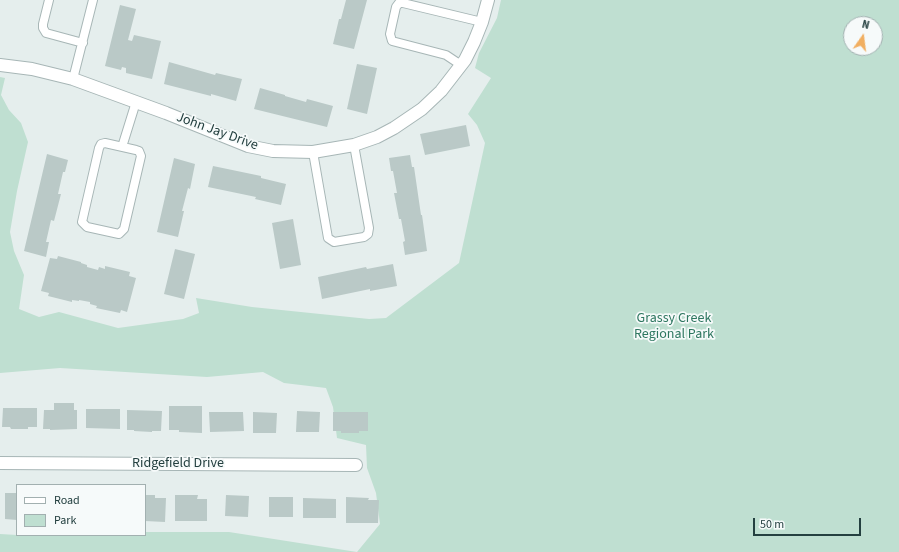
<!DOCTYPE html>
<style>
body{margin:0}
#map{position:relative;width:899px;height:552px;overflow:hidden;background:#e5eeed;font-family:"Source Sans 3",sans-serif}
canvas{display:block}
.legend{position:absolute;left:16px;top:484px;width:130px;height:52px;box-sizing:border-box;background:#f6fafa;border:1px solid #a2b0b0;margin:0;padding:5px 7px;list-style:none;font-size:12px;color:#244040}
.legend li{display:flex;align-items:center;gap:8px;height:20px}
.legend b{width:20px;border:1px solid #a2b0b0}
.north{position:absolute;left:843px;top:16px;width:40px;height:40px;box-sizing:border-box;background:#f6fafa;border:1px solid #a2b0b0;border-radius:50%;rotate:14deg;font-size:11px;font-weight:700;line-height:16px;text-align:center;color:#244040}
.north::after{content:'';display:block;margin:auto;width:14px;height:18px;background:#f1af61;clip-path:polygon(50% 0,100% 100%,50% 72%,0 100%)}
.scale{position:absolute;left:753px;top:518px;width:108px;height:18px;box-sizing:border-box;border:2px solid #244040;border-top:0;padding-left:5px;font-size:12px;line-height:14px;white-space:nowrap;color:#244040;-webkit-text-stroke:3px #f6fafa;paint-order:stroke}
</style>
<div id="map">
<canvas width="899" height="552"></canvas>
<ul class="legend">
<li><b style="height:5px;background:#fff"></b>Road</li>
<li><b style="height:11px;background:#bfdfd1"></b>Park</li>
</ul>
<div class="north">N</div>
<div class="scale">50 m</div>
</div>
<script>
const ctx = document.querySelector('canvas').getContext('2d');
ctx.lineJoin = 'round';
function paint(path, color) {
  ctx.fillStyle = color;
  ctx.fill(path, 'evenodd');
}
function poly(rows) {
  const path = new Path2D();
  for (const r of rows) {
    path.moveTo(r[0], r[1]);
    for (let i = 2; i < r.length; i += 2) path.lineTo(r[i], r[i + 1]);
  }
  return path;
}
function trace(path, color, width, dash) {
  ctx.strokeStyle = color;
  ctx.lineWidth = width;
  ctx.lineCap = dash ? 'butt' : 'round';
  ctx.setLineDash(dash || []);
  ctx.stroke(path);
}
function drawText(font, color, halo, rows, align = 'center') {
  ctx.font = font + ' "Source Sans 3",sans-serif';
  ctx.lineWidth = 3.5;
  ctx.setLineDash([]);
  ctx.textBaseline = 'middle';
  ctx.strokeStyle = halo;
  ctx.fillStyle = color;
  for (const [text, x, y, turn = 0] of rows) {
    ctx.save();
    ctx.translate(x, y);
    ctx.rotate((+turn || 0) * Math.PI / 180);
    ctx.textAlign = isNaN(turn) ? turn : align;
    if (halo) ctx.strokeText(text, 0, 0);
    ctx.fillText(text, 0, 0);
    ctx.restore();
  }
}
const green = poly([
 [501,0,899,0,899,552,0,552,0,534,17,535,145,535,145,532,229,532,357,552,380,524,376,493,367,468,366,445,337,438,333,407,326,388,284,383,263,372,207,377,60,368,0,373,0,77,5,78,1,95,9,110,21,123,28,142,17,191,10,232,14,251,24,275,19,309,39,317,59,312,118,328,183,319,199,313,196,298,252,307,369,319,386,318,459,263,485,143,477,125,468,114,491,78,475,68,479,53,497,18],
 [851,24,875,24,875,48,851,48]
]);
const building = poly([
 [346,0,367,0,354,49,333,44,339,19,341,19],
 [120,5,136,9,128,40,132,41,134,35,161,41,152,79,126,73,126,68,122,67,121,70,105,66],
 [169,62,215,75,216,73,242,79,236,101,211,94,211,96,164,84],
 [357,64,377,68,367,114,347,109],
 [260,88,285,95,285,96,306,102,307,99,333,106,327,127,254,109],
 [466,125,470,146,425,155,420,134],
 [47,154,68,160,65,172,63,172,58,194,61,194,54,221,51,220,46,242,49,242,46,257,24,251],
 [410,155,412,167,414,167,421,215,422,215,427,251,405,255,403,242,405,241,401,219,399,219,394,193,397,193,393,171,391,171,389,158],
 [174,158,195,164,190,189,188,188,182,211,184,211,178,237,157,232],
 [213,166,261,176,261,178,286,184,281,205,255,199,256,197,208,187],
 [293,219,301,265,280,269,272,223],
 [175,249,195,254,184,299,164,294],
 [58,256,81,262,81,263,87,265,87,267,98,270,99,267,105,269,105,266,130,272,129,276,136,278,127,312,121,310,120,313,96,308,97,306,90,304,90,302,79,300,79,301,72,300,72,302,48,296,49,293,41,291,50,258,57,259],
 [393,264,397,286,370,291,370,289,322,299,318,277,366,267,367,269],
 [54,403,74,403,74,410,77,410,77,429,50,430,50,429,43,429,44,410,54,410],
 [169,406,202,406,202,433,179,432,179,430,169,430],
 [3,408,37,408,37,427,28,427,28,429,11,429,10,427,2,427],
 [86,409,120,409,120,429,86,428],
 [127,410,162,411,161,431,152,431,152,432,134,431,134,430,127,430],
 [297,411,320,412,319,432,296,432],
 [209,412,243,412,244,431,210,432],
 [253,412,277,413,276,433,253,433],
 [333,412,368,412,368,431,359,431,359,433,341,433,341,431,333,431],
 [5,493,17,493,17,520,5,519],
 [145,495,155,495,155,498,166,498,165,522,145,521],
 [175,495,198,495,197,499,207,499,207,521,175,521],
 [226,495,249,496,248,517,225,516],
 [269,497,293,497,293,517,269,517],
 [346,497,369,498,368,500,379,500,378,523,346,523],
 [303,498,336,499,336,518,303,518]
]);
const lane = poly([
 [49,0,43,24,43,28,46,33,83,43],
 [461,65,446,55,392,41,390,34,396,7,399,3,403,3,482,22],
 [73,79,93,0],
 [105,143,136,150,139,151,141,156,124,229,119,234,87,227,82,222,99,148,101,144,105,143],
 [122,147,136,102],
 [313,152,328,238,334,242,364,237,368,234,369,228,354,145]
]);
const street = poly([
 [0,65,32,69,73,79,166,113,248,146,273,151,313,152,354,145,377,137,394,128,422,109,441,91,465,60,474,42,482,22,488,0],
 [0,463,356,465]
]);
const streetNames = [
 ["John Jay Drive",217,132,20],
 ["Ridgefield Drive",178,464]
];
const parkNames = [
 ["Grassy Creek",674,319],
 ["Regional Park",674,335]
];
paint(green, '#bfdfd1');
paint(building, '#bac9c7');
trace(lane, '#a7b6b6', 10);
trace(street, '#a7b6b6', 14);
trace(lane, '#fff', 8);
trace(street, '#fff', 12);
drawText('14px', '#244040', '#f6fafa', streetNames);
drawText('14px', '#2e7760', '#f6fafa', parkNames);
</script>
